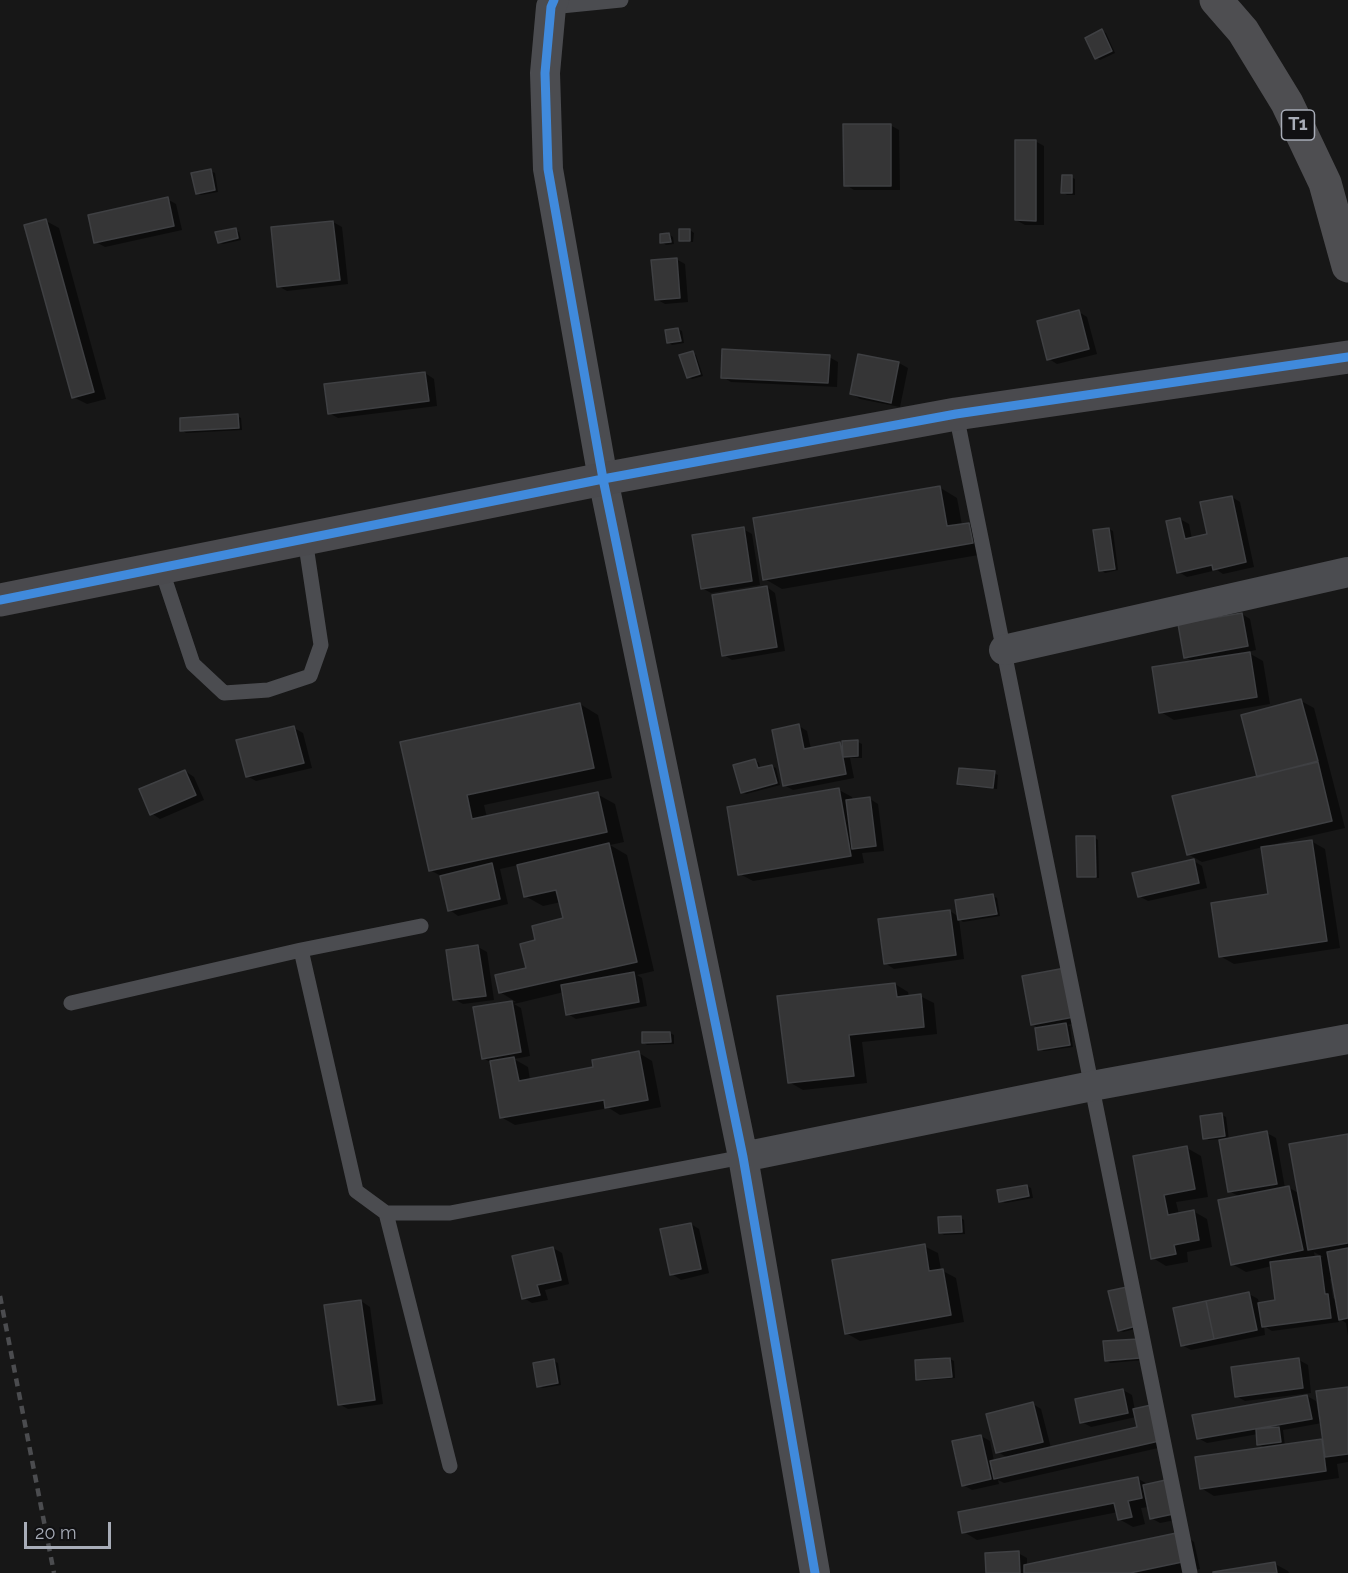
<!DOCTYPE html>
<style>
body{margin:0}
#map{position:relative;width:1348px;height:1573px;overflow:hidden;background:#171717;font-family:Raleway,sans-serif}
canvas{display:block}
.scale{position:absolute;left:24px;top:1522px;width:87px;height:27px;box-sizing:border-box;border:3px solid #a8adb8;border-top:0;padding-left:8px;font-size:18px;line-height:21px;white-space:nowrap;color:#a8adb8;-webkit-text-stroke:4px #111113;paint-order:stroke}
</style>
<div id="map">
<canvas width="1348" height="1573"></canvas>
<div class="scale">20 m</div>
</div>
<script>
const ctx = document.querySelector('canvas').getContext('2d');
ctx.lineJoin = 'round';
function paint(path, color) {
  ctx.fillStyle = color;
  ctx.fill(path, 'evenodd');
}
function poly(rows) {
  const path = new Path2D();
  for (const r of rows) {
    path.moveTo(r[0], r[1]);
    for (let i = 2; i < r.length; i += 2) path.lineTo(r[i], r[i + 1]);
  }
  return path;
}
function trace(path, color, width, dash) {
  ctx.strokeStyle = color;
  ctx.lineWidth = width;
  ctx.lineCap = dash ? 'butt' : 'round';
  ctx.setLineDash(dash || []);
  ctx.stroke(path);
}
function drawText(font, color, halo, rows, align = 'center') {
  ctx.font = font + ' Raleway,sans-serif';
  ctx.lineWidth = 5;
  ctx.setLineDash([]);
  ctx.textBaseline = 'middle';
  ctx.strokeStyle = halo;
  ctx.fillStyle = color;
  for (const [text, x, y, turn = 0] of rows) {
    ctx.save();
    ctx.translate(x, y);
    ctx.rotate((+turn || 0) * Math.PI / 180);
    ctx.textAlign = isNaN(turn) ? turn : align;
    if (halo) ctx.strokeText(text, 0, 0);
    ctx.fillText(text, 0, 0);
    ctx.restore();
  }
}
const shadow = poly([
 [1102,31,1106,33,1115,53,1100,60,1096,58],
 [890,125,899,130,900,190,854,190,846,185],
 [1035,141,1044,146,1044,225,1025,225,1016,220],
 [211,171,215,173,218,192,201,195,197,193],
 [1071,177,1075,179,1075,195,1067,195,1063,192],
 [167,199,176,204,182,230,105,247,96,242],
 [46,221,59,228,106,399,87,404,73,397],
 [333,222,342,227,348,284,287,291,278,286],
 [235,229,239,232,241,240,223,244,219,242],
 [690,230,694,233,693,242,685,242,681,240],
 [669,234,673,237,674,244,666,245,662,242],
 [676,259,685,264,688,302,665,304,656,299],
 [1079,312,1087,317,1097,354,1057,364,1049,359],
 [678,329,682,331,684,343,672,345,668,342],
 [692,353,696,355,703,376,692,379,688,377],
 [859,356,899,363,908,368,900,407,860,399,852,394],
 [829,357,838,362,837,387,731,382,723,377],
 [425,373,434,379,437,406,338,418,329,413],
 [237,416,241,418,242,430,186,433,182,430],
 [939,487,957,498,962,525,969,524,987,535,990,553,782,589,765,579],
 [1232,497,1240,502,1254,567,1223,574,1217,570,1187,577,1179,572,1180,519,1189,524,1192,539,1209,535],
 [743,529,752,534,760,585,711,593,702,588],
 [1109,529,1113,531,1118,570,1105,573,1101,570],
 [767,587,775,593,785,651,732,660,724,655],
 [1242,614,1250,619,1256,650,1247,652,1263,661,1270,704,1174,720,1161,712,1194,662,1185,657],
 [1301,701,1314,708,1345,828,1275,844,1276,847,1311,841,1325,849,1340,948,1234,964,1220,956,1270,896,1263,847,1202,862,1188,854,1259,777],
 [580,704,598,715,612,778,484,805,487,818,597,794,615,804,624,842,610,845,627,855,654,971,637,975,642,978,647,1006,576,1019,568,1014,564,992,514,1004,521,1008,530,1056,514,1059,528,1067,530,1080,595,1069,639,1053,652,1061,661,1107,620,1115,609,1108,515,1125,501,1117,492,1063,483,1058,475,1009,516,1002,500,992,527,969,537,942,565,919,561,902,543,906,525,896,518,865,500,869,508,904,458,916,450,910,441,876,430,870,402,743],
 [799,726,807,731,811,749,840,744,844,746,858,742,862,744,862,758,850,758,854,778,793,790,784,785],
 [294,728,303,733,312,768,256,781,247,776],
 [755,761,759,763,760,769,772,766,776,768,780,785,746,794,742,792],
 [185,771,194,777,204,800,160,819,151,813],
 [994,773,998,775,997,789,963,786,959,783],
 [839,790,852,797,853,800,870,799,878,804,884,851,862,853,864,863,753,881,740,874],
 [1094,837,1098,840,1099,878,1082,878,1078,876],
 [1194,861,1202,866,1207,888,1148,901,1139,896],
 [993,896,997,898,1000,916,963,922,959,919,964,959,894,969,885,963,950,911,959,917],
 [478,947,487,952,494,1000,463,1004,454,999],
 [1024,977,1082,1022,1067,1025,1070,1026,1073,1047,1044,1051,1040,1049,1040,1029,1032,1024],
 [895,984,908,992,909,997,920,996,934,1003,937,1034,862,1042,867,1083,803,1090,789,1082],
 [670,1033,674,1035,674,1044,647,1045,643,1042],
 [1222,1115,1226,1117,1229,1140,1267,1133,1276,1138,1285,1188,1288,1187,1300,1194,1348,1135,1348,1336,1346,1323,1339,1318,1339,1322,1272,1331,1264,1326,1265,1335,1191,1350,1182,1345,1249,1294,1258,1299,1259,1304,1277,1302,1272,1266,1246,1272,1232,1264,1240,1197,1229,1191,1220,1139,1209,1140,1205,1138],
 [1314,1252,1323,1257,1315,1258],
 [1333,1278,1337,1300,1333,1298,1330,1279],
 [1187,1148,1201,1156,1208,1197,1176,1202,1179,1214,1193,1211,1207,1219,1212,1247,1187,1252,1188,1262,1166,1266,1153,1258,1134,1157],
 [1027,1186,1031,1188,1033,1198,1005,1203,1001,1201],
 [961,1218,964,1220,965,1234,944,1235,940,1232],
 [691,1224,699,1229,709,1273,681,1280,672,1274],
 [924,1246,938,1253,941,1270,956,1278,964,1322,860,1341,846,1333],
 [553,1248,562,1253,569,1284,545,1290,548,1300,532,1303,524,1298],
 [1126,1288,1139,1328,1123,1332,1119,1330],
 [361,1301,370,1307,383,1404,348,1409,339,1404],
 [1143,1342,1144,1360,1110,1363,1106,1360],
 [950,1359,954,1361,955,1378,921,1381,917,1379],
 [1299,1360,1308,1365,1311,1393,1245,1401,1236,1396],
 [554,1361,558,1363,561,1385,543,1388,539,1386],
 [1348,1388,1348,1462,1337,1464,1339,1478,1214,1496,1201,1488,1266,1449,1259,1444,1258,1434,1207,1443,1198,1438,1307,1396,1316,1401,1319,1418,1321,1417],
 [1322,1423,1324,1440,1285,1446,1283,1430],
 [1123,1390,1132,1395,1135,1411,1167,1446,1004,1483,998,1480,999,1484,972,1490,963,1485,981,1436,990,1441,994,1461,1008,1458,998,1452,1033,1404,1041,1409,1051,1448,1139,1429,1136,1417,1091,1427,1082,1422],
 [1137,1478,1149,1485,1186,1518,1160,1523,1151,1518,1149,1507,1141,1508,1145,1524,1133,1527,1119,1519,1118,1512,977,1540,964,1532],
 [1181,1534,1194,1542,1200,1569,1179,1573,988,1573,1018,1553,1027,1558,1027,1566],
 [1275,1564,1288,1571,1289,1573,1215,1573]
]);
const building = poly([
 [1102,29,1112,51,1095,59,1085,38,1102,29],
 [843,124,891,124,891,186,844,186,843,124],
 [1015,140,1036,140,1036,221,1015,220,1015,140],
 [211,169,215,190,196,194,191,173,211,169],
 [1062,175,1072,175,1072,193,1061,193,1062,175],
 [168,197,174,226,94,243,88,215,168,197],
 [46,219,94,392,72,398,24,225,46,219],
 [333,221,340,280,277,287,271,227,333,221],
 [236,228,238,238,218,243,215,232,236,228],
 [679,229,690,229,690,241,679,241,679,229],
 [669,233,671,242,660,243,660,234,669,233],
 [677,258,680,298,655,300,651,260,677,258],
 [1079,310,1089,349,1047,360,1037,321,1079,310],
 [678,328,681,341,667,343,665,330,678,328],
 [722,349,830,355,828,383,721,378,722,349],
 [693,351,700,374,687,378,679,355,693,351],
 [858,354,899,362,891,403,850,394,858,354],
 [425,372,429,401,328,414,324,384,425,372],
 [238,414,239,428,180,431,180,418,238,414],
 [940,486,947,526,969,523,973,543,763,580,753,518,940,486],
 [1232,496,1246,562,1213,570,1212,565,1177,573,1166,521,1180,518,1185,539,1207,534,1200,502,1232,496],
 [744,527,752,581,701,589,692,535,744,527],
 [1109,528,1115,569,1099,571,1093,530,1109,528],
 [767,586,777,647,722,656,712,595,767,586],
 [1242,613,1248,646,1184,658,1178,624,1242,613],
 [1250,652,1257,697,1159,713,1152,667,1250,652],
 [1301,699,1318,761,1257,777,1241,715,1301,699],
 [580,703,594,768,467,795,472,819,598,792,607,832,429,871,400,742,580,703],
 [799,724,804,749,840,742,846,774,783,786,772,730,799,724],
 [294,726,304,763,246,777,236,740,294,726],
 [858,740,858,756,843,757,842,741,858,740],
 [755,759,758,768,772,765,777,783,741,793,733,765,755,759],
 [1318,762,1332,821,1187,855,1172,796,1318,762],
 [959,768,995,771,993,788,957,784,959,768],
 [185,770,196,795,150,815,139,789,185,770],
 [839,788,851,856,738,875,727,807,839,788],
 [870,797,876,846,852,849,846,800,870,797],
 [1076,836,1095,836,1096,877,1077,877,1076,836],
 [1312,840,1327,941,1219,957,1211,903,1268,894,1261,847,1312,840],
 [609,843,637,962,499,993,495,975,526,968,520,944,535,940,532,926,563,918,556,890,524,897,517,865,609,843],
 [1194,859,1199,883,1138,897,1132,873,1194,859],
 [492,863,500,899,448,911,440,876,492,863],
 [993,894,997,914,958,920,955,900,993,894],
 [950,910,956,955,884,964,878,919,950,910],
 [478,945,486,996,453,1000,446,950,478,945],
 [1065,968,1074,1017,1031,1025,1022,976,1065,968],
 [634,972,639,1002,566,1015,561,985,634,972],
 [895,983,897,997,921,994,924,1027,849,1035,854,1076,788,1083,777,996,895,983],
 [512,1001,521,1052,482,1059,473,1007,512,1001],
 [1066,1023,1070,1045,1038,1050,1035,1028,1066,1023],
 [642,1032,670,1032,671,1042,642,1043,642,1032],
 [639,1051,648,1100,605,1108,604,1100,500,1118,490,1061,514,1057,519,1081,593,1067,592,1060,639,1051],
 [1222,1113,1225,1136,1203,1139,1200,1116,1222,1113],
 [1267,1131,1277,1184,1228,1192,1219,1140,1267,1131],
 [1348,1134,1348,1243,1308,1250,1289,1144,1348,1134],
 [1187,1146,1195,1189,1164,1195,1168,1215,1194,1210,1199,1240,1174,1245,1176,1254,1151,1259,1133,1156,1187,1146],
 [1027,1185,1029,1196,999,1202,997,1190,1027,1185],
 [1289,1186,1303,1250,1231,1265,1218,1200,1289,1186],
 [961,1216,962,1232,939,1233,938,1217,961,1216],
 [691,1223,701,1269,670,1275,660,1229,691,1223],
 [925,1244,929,1271,943,1269,951,1315,845,1334,832,1260,925,1244],
 [553,1247,561,1280,537,1285,540,1295,522,1299,512,1256,553,1247],
 [1348,1248,1348,1318,1339,1320,1327,1252,1348,1248],
 [1320,1256,1325,1294,1328,1294,1331,1318,1262,1327,1258,1303,1275,1300,1270,1262,1320,1256],
 [1127,1287,1136,1326,1118,1331,1108,1291,1127,1287],
 [1249,1292,1257,1330,1214,1339,1206,1301,1249,1292],
 [361,1300,375,1400,338,1405,324,1305,361,1300],
 [1206,1301,1214,1339,1181,1346,1173,1308,1206,1301],
 [1139,1339,1140,1358,1105,1361,1103,1341,1139,1339],
 [950,1358,952,1377,916,1380,915,1360,950,1358],
 [1299,1358,1303,1388,1235,1397,1231,1367,1299,1358],
 [554,1359,558,1383,537,1387,533,1363,554,1359],
 [1348,1387,1348,1454,1325,1457,1316,1391,1348,1387],
 [1123,1389,1128,1413,1080,1423,1075,1399,1123,1389],
 [1307,1395,1312,1419,1197,1439,1192,1415,1307,1395],
 [1033,1402,1043,1442,996,1453,986,1414,1033,1402],
 [1151,1405,1159,1441,994,1479,990,1461,1137,1427,1133,1409,1151,1405],
 [1279,1427,1281,1442,1257,1445,1256,1429,1279,1427],
 [981,1435,991,1479,962,1486,952,1441,981,1435],
 [1322,1439,1326,1471,1200,1489,1195,1457,1322,1439],
 [1138,1477,1142,1498,1128,1501,1132,1517,1118,1520,1114,1503,962,1533,958,1512,1138,1477],
 [1170,1479,1178,1513,1150,1519,1143,1485,1170,1479],
 [1181,1532,1187,1561,1130,1573,1024,1573,1024,1565,1181,1532],
 [1019,1551,1020,1573,986,1573,985,1553,1019,1551],
 [1275,1562,1277,1573,1213,1573,1213,1572,1275,1562]
]);
const lane = poly([
 [551,7,621,0],
 [956,414,1190,1573],
 [161,568,193,664,224,693,268,690,310,676,321,645,305,539],
 [301,950,356,1191,386,1213,450,1213,743,1157],
 [71,1003,301,950,421,926],
 [386,1213,450,1466]
]);
const street = poly([
 [554,0,551,7,545,73,548,169,603,479,743,1157,815,1573],
 [1004,650,1348,572],
 [743,1157,1092,1086,1348,1039]
]);
const secondary = poly([
 [0,600,603,479,956,414,1348,357]
]);
const highway = poly([
 [1216,0,1243,31,1287,103,1325,183,1348,266]
]);
const rail = poly([
 [0,1296,54,1573]
]);
const cycleway = poly([
 [554,0,551,7,545,73,548,169,603,479,743,1157,815,1573],
 [0,600,603,479,956,414,1348,357]
]);
const shields = [
 [1298,125,33]
];
const shieldNames = [
 ["T1",1298,125]
];
paint(shadow, '#0007');
paint(building, '#353536');
trace(building, '#3f4043', 1.5);
trace(lane, '#4b4c50', 15);
trace(street, '#4b4c50', 30);
trace(secondary, '#4a4a4e', 33);
trace(highway, '#4e4e51', 33);
trace(rail, '#4b4c4f', 4.5, [8, 6]);
trace(cycleway, '#408adc', 9);
for (const [x, y, w] of shields) {
  const box = new Path2D();
  box.roundRect(x - w / 2, y - 15, w, 30, 4.5);
  ctx.fillStyle = '#111113';
  ctx.fill(box);
  trace(box, '#a8adb8', 1.5);
}
drawText('bold 18px', '#a8adb8', null, shieldNames);
</script>
